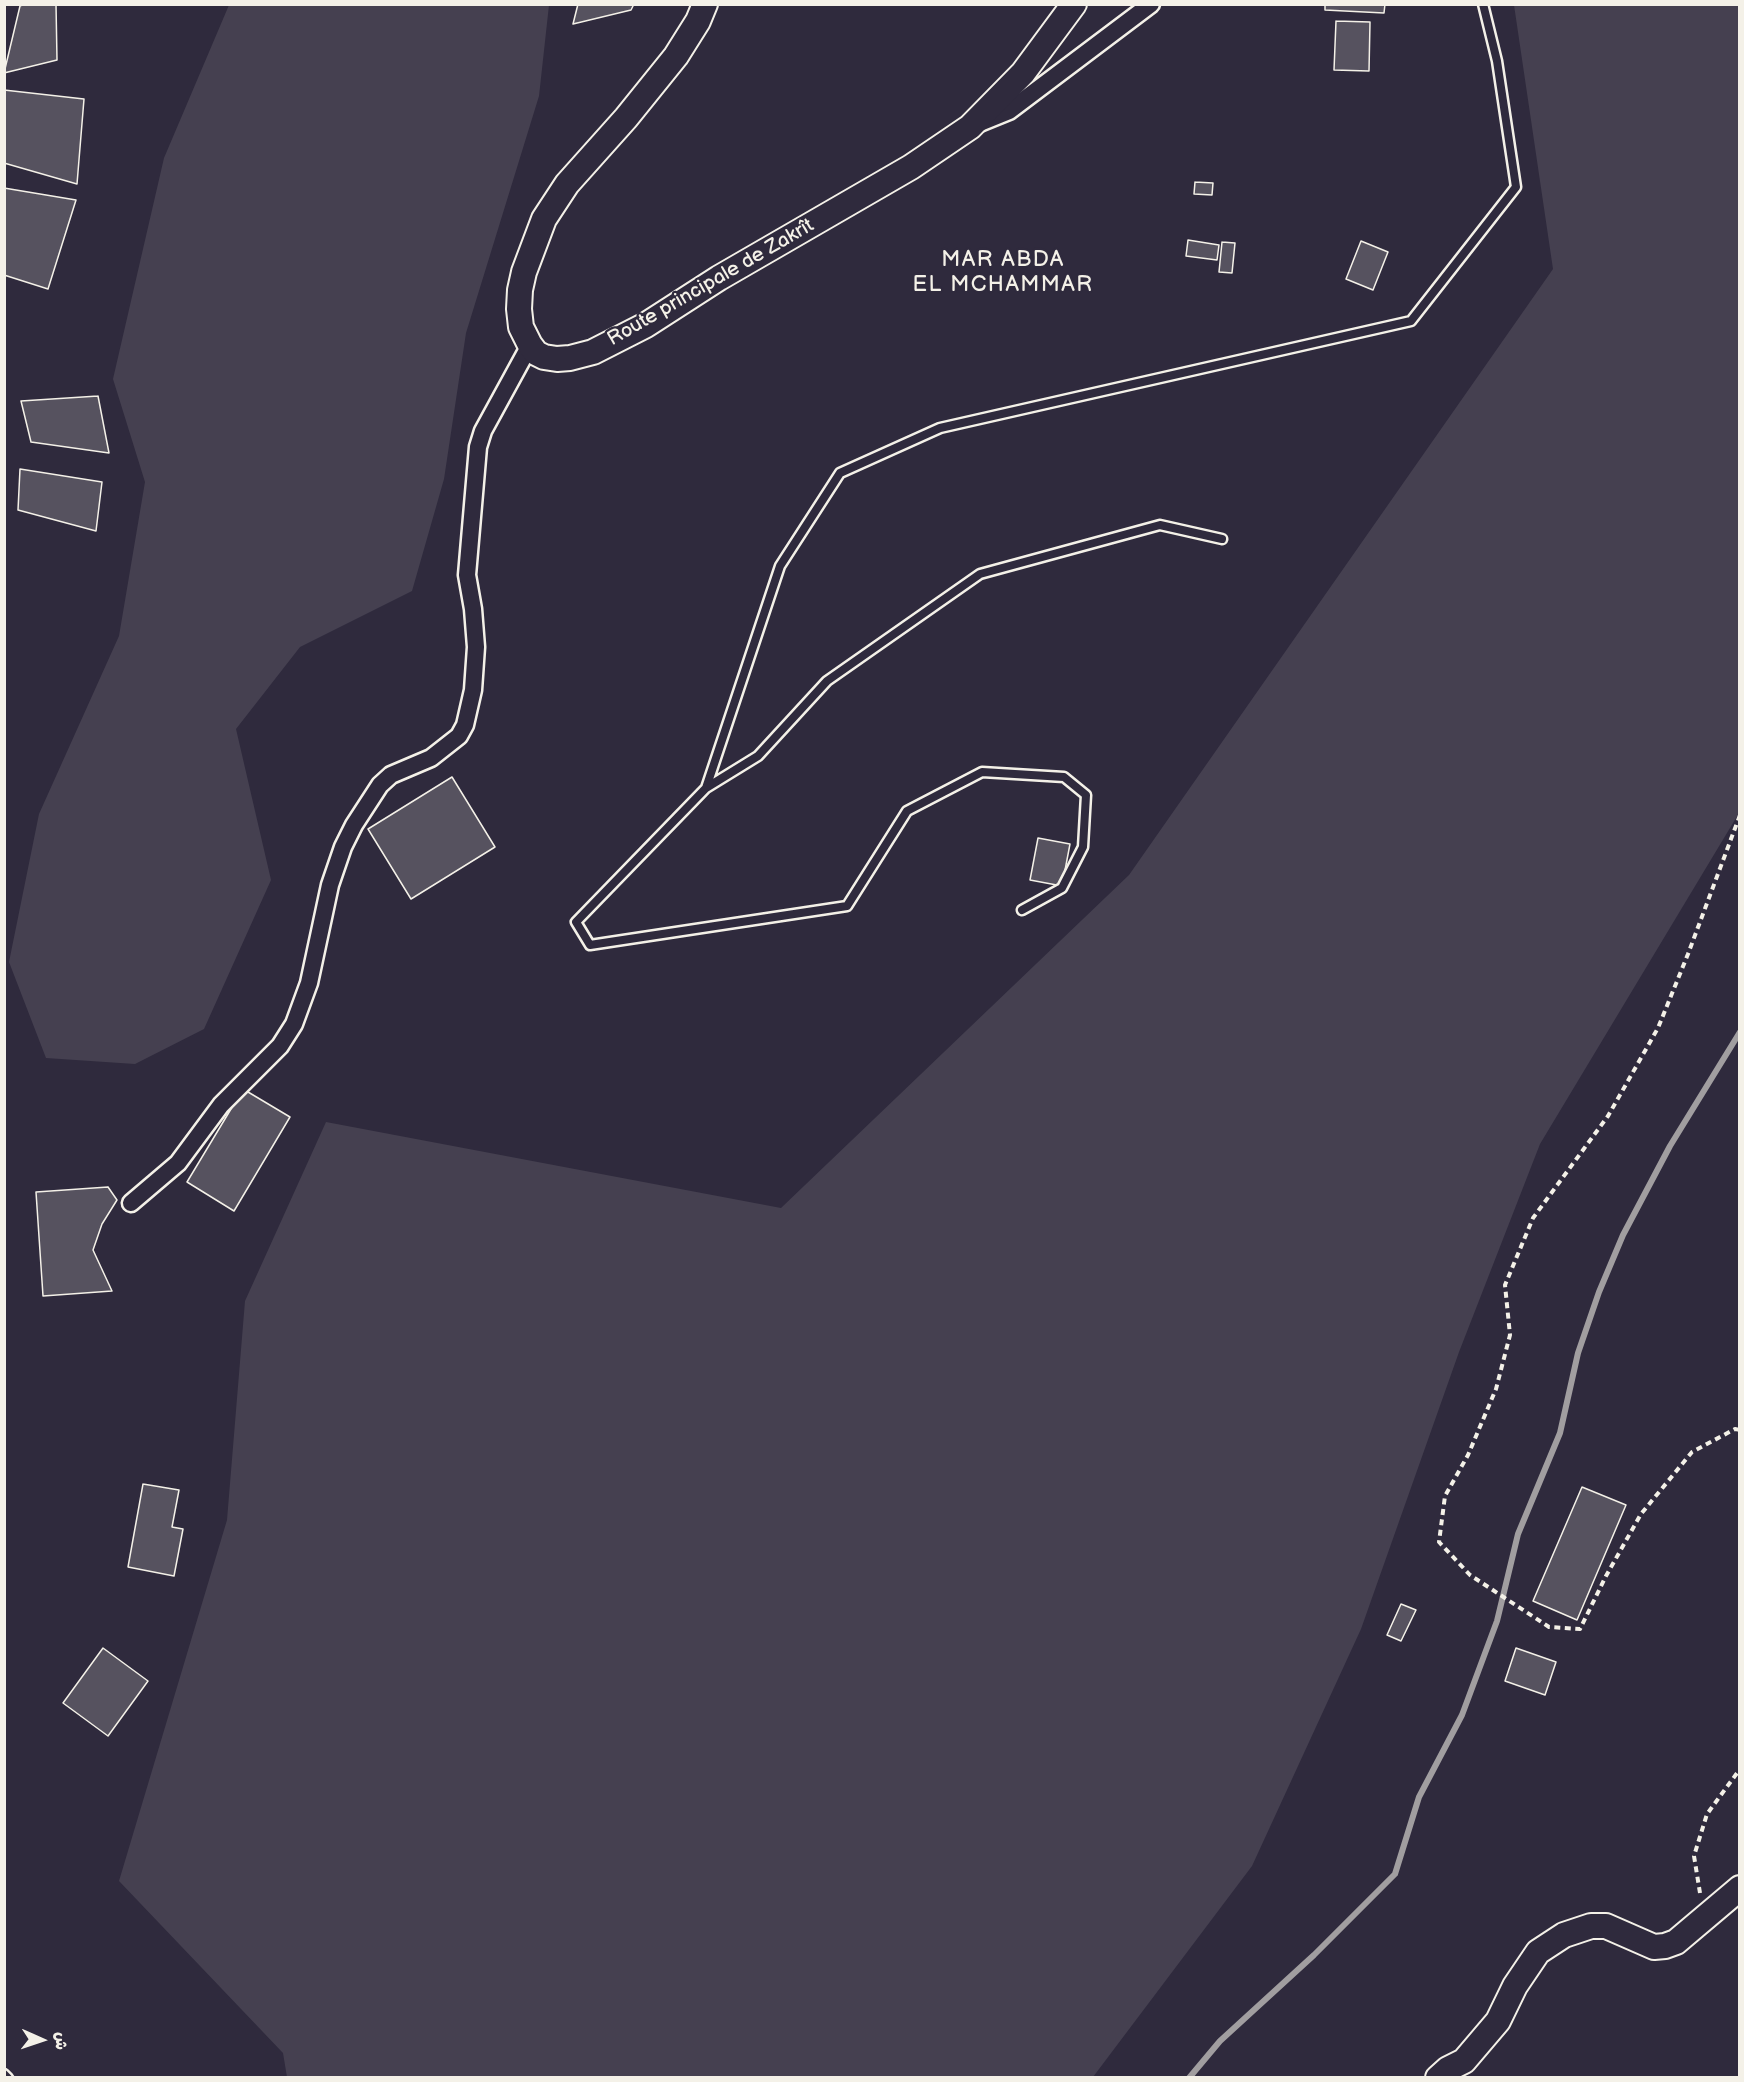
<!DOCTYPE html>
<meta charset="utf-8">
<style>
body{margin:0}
#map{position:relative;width:1744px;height:2082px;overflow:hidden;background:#2f2a3d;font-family:"Balsamiq Sans","Playpen Sans Arabic",sans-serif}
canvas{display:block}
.frame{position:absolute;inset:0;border:6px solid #f4f1e8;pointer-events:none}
.north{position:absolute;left:12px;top:2010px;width:60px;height:60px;-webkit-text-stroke:4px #2f2a3d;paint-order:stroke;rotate:93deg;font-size:16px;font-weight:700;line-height:24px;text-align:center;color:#f4f1e8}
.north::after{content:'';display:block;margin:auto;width:21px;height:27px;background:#f4f1e8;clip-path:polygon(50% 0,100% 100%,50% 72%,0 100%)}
</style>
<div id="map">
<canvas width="1744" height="2082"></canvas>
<div class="frame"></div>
<div class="north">ش</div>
</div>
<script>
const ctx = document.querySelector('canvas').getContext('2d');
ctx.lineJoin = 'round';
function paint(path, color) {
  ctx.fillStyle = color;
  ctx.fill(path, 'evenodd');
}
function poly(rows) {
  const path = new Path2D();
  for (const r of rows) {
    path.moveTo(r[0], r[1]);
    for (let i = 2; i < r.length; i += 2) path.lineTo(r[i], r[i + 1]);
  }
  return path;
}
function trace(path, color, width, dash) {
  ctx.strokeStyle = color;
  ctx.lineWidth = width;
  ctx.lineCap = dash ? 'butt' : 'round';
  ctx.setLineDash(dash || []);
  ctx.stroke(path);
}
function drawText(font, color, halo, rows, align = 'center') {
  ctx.font = font + ' "Balsamiq Sans",sans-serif';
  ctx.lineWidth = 4.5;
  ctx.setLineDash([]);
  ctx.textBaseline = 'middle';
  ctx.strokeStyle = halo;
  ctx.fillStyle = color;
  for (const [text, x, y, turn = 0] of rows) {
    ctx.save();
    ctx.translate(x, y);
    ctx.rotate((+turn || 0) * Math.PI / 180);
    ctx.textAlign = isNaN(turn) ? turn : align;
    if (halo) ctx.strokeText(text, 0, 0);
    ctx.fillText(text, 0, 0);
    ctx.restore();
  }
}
const green = poly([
 [229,5,549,5,539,96,466,333,444,479,412,591,300,647,236,729,271,880,204,1029,135,1064,46,1058,9,962,39,814,119,636,145,482,113,379,164,158],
 [1514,5,1739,5,1739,813,1540,1144,1459,1352,1361,1629,1252,1866,1093,2077,287,2077,283,2053,119,1881,227,1520,245,1301,326,1122,781,1208,1129,875,1553,269]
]);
const stream = poly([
 [1189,2078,1220,2041,1314,1955,1395,1874,1419,1797,1462,1715,1497,1621,1518,1534,1560,1433,1578,1353,1599,1292,1623,1235,1670,1146,1740,1032]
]);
const building = poly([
 [24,4,56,4,57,60,4,73,20,6,24,4],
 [578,4,634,4,631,10,573,24,578,4],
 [1325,4,1385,4,1384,13,1325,10,1325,4],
 [1336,21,1370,22,1369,71,1334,70,1336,21],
 [4,90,84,99,77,184,4,163,4,90],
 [1195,182,1213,183,1212,195,1194,194,1195,182],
 [4,188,76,200,48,289,4,275,4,188],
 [1188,240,1219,245,1217,260,1186,256,1188,240],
 [1361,241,1388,252,1373,290,1346,279,1361,241],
 [1222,242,1235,243,1232,273,1219,272,1222,242],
 [98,396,109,453,31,442,21,401,98,396],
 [20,469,102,482,96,531,18,510,20,469],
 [452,777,495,847,411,899,368,829,452,777],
 [1038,838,1070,844,1062,886,1030,880,1038,838],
 [243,1089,290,1117,234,1211,187,1182,243,1089],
 [108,1187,117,1200,102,1224,93,1250,112,1291,43,1296,36,1192,108,1187],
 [143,1484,179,1490,172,1527,183,1529,174,1576,128,1567,143,1484],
 [1582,1487,1626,1505,1577,1620,1533,1601,1582,1487],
 [1401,1604,1416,1610,1401,1641,1387,1635,1401,1604],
 [103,1648,148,1681,108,1736,63,1703,103,1648],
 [1516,1648,1556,1662,1545,1695,1505,1681,1516,1648]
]);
const path = poly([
 [1740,815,1688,954,1658,1028,1608,1116,1533,1218,1505,1285,1510,1335,1496,1389,1468,1455,1445,1496,1439,1542,1470,1575,1549,1627,1580,1629,1606,1576,1641,1514,1692,1452,1735,1429,1740,1430],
 [1700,1893,1694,1856,1707,1814,1740,1769]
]);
const lane = poly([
 [706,788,758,756,827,681,980,574,1160,525,1222,539],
 [1022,910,1062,888,1083,847,1086,795,1064,777,982,772,907,811,847,906,590,945,576,922,706,788,780,566,840,473,940,428,1411,321,1516,187,1497,61,1483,4],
 [4,2074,8,2078]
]);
const street = poly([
 [977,124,1009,111,1151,4],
 [131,1203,178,1163,221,1105,280,1046,294,1024,309,983,330,885,343,847,354,825,380,785,391,775,431,758,459,736,465,725,473,690,476,647,473,609,467,575,478,447,483,431,530,345]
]);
const secondary = poly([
 [705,4,698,21,676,56,626,118,567,184,544,219,524,272,520,290,519,309,521,327,530,345,536,353,544,357,557,359,570,358,593,352,646,325,719,278,911,167,970,127,1023,73,1074,4],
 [1438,2078,1448,2069,1464,2061,1498,2021,1515,1986,1538,1952,1564,1935,1591,1926,1606,1926,1654,1947,1665,1946,1676,1942,1740,1888]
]);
const streetNames = [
 ["Route principale de Zakrît",711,283,-30]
];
const quarterNames = [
 ["MAR ABDA",1003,260],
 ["EL MCHAMMAR",1003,285]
];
paint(green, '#454050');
trace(stream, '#a19ea0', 6);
paint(building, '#56525f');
trace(building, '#f4f1e8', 1.5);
trace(lane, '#f4f1e8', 13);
trace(street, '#f4f1e8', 21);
trace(secondary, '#f4f1e8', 28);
trace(path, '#f4f1e8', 4, [6, 4.5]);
trace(lane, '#2f2a3d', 8);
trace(street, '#2f2a3d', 16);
trace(secondary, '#2f2a3d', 24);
drawText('20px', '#f4f1e8', '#2f2a3d', streetNames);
ctx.letterSpacing = '1.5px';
drawText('22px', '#f4f1e8', '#2f2a3d', quarterNames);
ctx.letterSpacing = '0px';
</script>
